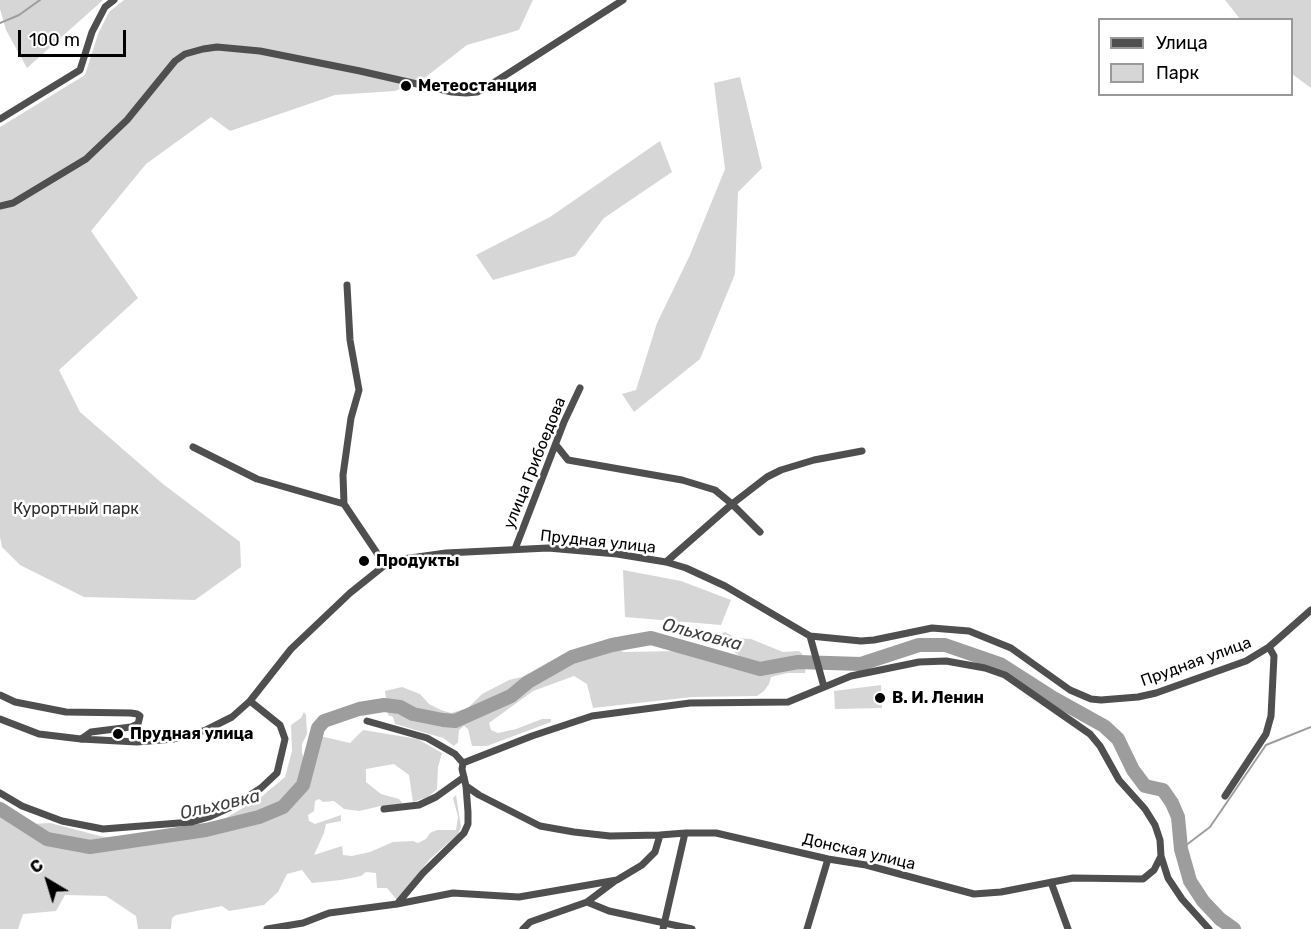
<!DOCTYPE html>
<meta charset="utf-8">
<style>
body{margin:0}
#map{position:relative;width:1311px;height:929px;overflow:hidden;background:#fff;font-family:Rubik,sans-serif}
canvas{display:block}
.legend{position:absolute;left:1098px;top:18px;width:195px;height:78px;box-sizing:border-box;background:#fff;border:2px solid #999;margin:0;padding:8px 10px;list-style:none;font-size:18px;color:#000}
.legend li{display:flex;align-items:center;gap:12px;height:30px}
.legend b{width:30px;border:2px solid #999}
.north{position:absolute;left:18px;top:851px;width:60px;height:60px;-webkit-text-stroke:4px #fff;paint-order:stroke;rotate:322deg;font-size:16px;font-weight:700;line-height:24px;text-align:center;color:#000}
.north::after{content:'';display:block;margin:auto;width:21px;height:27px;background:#000;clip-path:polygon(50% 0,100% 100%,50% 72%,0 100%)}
.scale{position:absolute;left:18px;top:30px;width:108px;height:27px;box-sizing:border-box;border:3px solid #000;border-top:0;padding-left:8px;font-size:18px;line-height:21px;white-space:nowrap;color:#000;-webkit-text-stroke:4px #fff;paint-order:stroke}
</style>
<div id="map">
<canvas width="1311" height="929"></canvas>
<ul class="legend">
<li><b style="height:8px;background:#4f4f4f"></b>Улица</li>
<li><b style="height:16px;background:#d6d6d6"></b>Парк</li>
</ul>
<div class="north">С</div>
<div class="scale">100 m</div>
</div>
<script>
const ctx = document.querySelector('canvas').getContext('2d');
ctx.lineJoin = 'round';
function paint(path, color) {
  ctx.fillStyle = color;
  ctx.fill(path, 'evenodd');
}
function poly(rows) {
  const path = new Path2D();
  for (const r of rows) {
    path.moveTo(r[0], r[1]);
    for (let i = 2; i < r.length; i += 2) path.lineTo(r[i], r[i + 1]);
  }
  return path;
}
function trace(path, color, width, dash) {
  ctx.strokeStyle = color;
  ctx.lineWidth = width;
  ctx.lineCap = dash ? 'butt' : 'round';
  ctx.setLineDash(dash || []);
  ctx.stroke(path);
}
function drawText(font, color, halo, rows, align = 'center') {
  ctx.font = font + ' Rubik,sans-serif';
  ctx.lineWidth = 5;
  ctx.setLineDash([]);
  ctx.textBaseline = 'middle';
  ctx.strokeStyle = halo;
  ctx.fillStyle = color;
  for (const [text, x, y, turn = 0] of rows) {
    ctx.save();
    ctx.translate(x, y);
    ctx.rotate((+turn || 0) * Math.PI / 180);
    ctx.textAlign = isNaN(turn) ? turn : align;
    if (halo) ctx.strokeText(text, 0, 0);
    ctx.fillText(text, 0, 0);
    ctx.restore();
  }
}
const green = poly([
 [0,0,103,0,27,68,6,30,0,9],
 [124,0,533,0,519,30,467,45,423,79,395,91,335,95,230,131,211,117,146,164,91,231,138,298,59,370,80,412,163,484,240,542,241,567,195,600,84,597,20,565,2,547,0,537,0,127,85,75,98,34,109,12],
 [1225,0,1311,0,1311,88,1292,74,1292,20,1240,19],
 [740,77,762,168,738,192,735,274,700,359,634,412,622,394,636,390,657,323,690,255,725,169,714,83],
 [660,141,672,172,604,218,575,256,493,280,476,255,550,217],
 [623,570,681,581,731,600,721,625,625,617],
 [725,632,736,638,751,639,783,652,799,651,803,655,779,662,756,662,742,658,733,651,716,643,716,637],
 [614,648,624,652,681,651,755,673,806,665,805,673,787,673,771,677,769,684,764,691,757,696,692,697,593,708,587,684,574,676,533,691,489,723,491,730,498,733,516,729,542,719,551,719,551,722,487,746,472,746,468,729,464,726,459,730,458,742,454,746,443,738,395,724,393,717,388,715,385,691,402,687,420,694,429,704,441,710,451,713,468,708,482,694,509,680,530,675,539,671,550,674,574,660],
 [881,685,882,708,835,709,834,691],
 [304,712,306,715,307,734,302,744,302,753,304,759,312,764,320,736,350,743,363,730,418,739,442,753,438,767,437,789,428,797,413,802,409,775,394,764,366,769,366,782,381,794,399,799,403,804,381,806,359,811,344,809,334,801,323,802,319,799,315,801,314,811,308,815,309,821,315,824,341,815,341,821,326,824,324,833,314,855,342,846,343,855,352,856,370,852,393,842,413,841,418,843,426,839,430,833,437,830,456,830,458,817,453,798,456,795,461,827,458,834,430,859,397,900,387,888,377,888,376,873,366,872,361,876,341,880,312,883,302,870,287,874,278,892,264,905,229,911,222,906,176,915,172,918,171,929,138,929,136,916,106,896,65,895,56,911,23,914,18,929,0,929,0,801,31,824,50,823,104,837,128,836,136,843,214,831,219,822,260,798,285,777,292,751,291,725,301,718]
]);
const stream = poly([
 [0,23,19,15,40,0],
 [1181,849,1210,827,1266,745,1311,727]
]);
const river = poly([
 [0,809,47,839,90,847,206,830,259,817,283,807,303,785,318,728,324,721,359,709,384,705,400,707,413,714,443,720,455,721,511,696,528,682,572,657,612,645,651,638,760,669,798,662,861,664,919,645,945,645,1000,664,1050,696,1104,726,1118,739,1133,770,1145,786,1163,790,1172,803,1178,817,1181,849,1190,881,1203,901,1220,919,1234,929]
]);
const street = poly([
 [0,119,80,70,92,32,105,7,114,0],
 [0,206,13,203,86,159,127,120,175,61,185,54,203,49,217,47,260,51,360,71,452,92,466,93,477,92,487,87,623,0],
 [556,445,568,460,682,480,715,490,732,504,760,532],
 [193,447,257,479,344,504,385,565],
 [344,504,343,475,351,418,359,390,350,340,347,285],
 [515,549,564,422,580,388],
 [666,562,732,504,767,477,781,470,814,460,862,451],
 [810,636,824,687],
 [0,695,15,702,66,712,131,713,137,714,140,716,138,724,131,727,91,732,81,739],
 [0,719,39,734,81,739,137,742,174,739,206,730,232,717,250,701,291,649,350,593,385,565,403,559,446,553,548,548,617,554,666,562,686,568,725,586,810,636,861,641,874,640,932,628,969,631,1011,648,1070,690,1091,699,1101,700,1138,697,1156,693,1246,661,1269,647,1311,610],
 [367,721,427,738,455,754,463,763,462,769,466,786,468,812,468,824,464,833,423,873,397,904],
 [466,786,479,795,540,826,574,832,610,836,660,835],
 [0,793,22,806,62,821,103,829,192,822,209,817,235,805,261,788,277,773,285,739,280,725,250,701],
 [1225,796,1266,734,1271,716,1274,656,1269,647],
 [384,809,419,805,436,797,464,777],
 [1161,856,1168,878,1182,899,1209,929],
 [1051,882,1068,929],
 [587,902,609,911,692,929],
 [267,929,303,923,329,913,397,904,453,893,519,897,617,880,642,865,655,852,660,835,685,833,716,833,828,859,866,865,974,894,1001,892,1073,878,1143,879,1154,870,1161,856,1160,840,1155,825,1145,809,1119,780,1100,746,1090,734,1005,675,985,668,946,661,919,662,851,676,788,702,690,703,592,716,532,736,463,763],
 [523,929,530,922,587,902,615,881],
 [663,929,685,833],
 [807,929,828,859]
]);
const markers = [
 [406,86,6,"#000"],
 [364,561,6,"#000"],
 [880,698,6,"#000"],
 [118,734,6,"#000"]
];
const poiNames = [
 ["Метеостанция",418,86],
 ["Продукты",376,561],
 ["В. И. Ленин",892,698],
 ["Прудная улица",130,734]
];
const streetNames = [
 ["улица Грибоедова",535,463,-68],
 ["Прудная улица",598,542,6],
 ["Прудная улица",1196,662,-20],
 ["Донская улица",859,852,13]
];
const parkNames = [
 ["Курортный парк",76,509]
];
const waterNames = [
 ["Ольховка",702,635,15],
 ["Ольховка",220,805,-13]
];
paint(green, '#d6d6d6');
trace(stream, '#9d9d9d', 2);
trace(river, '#9d9d9d', 14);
trace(street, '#4f4f4f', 7);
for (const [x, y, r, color] of markers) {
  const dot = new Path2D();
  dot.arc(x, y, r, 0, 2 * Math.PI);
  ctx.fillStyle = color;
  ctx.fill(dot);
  trace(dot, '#fff', 2);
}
drawText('bold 16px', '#000', '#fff', poiNames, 'left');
drawText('16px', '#000', '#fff', streetNames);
drawText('16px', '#2d2d2d', '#fff', parkNames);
drawText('italic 18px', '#3e3e3e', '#fff', waterNames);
</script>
